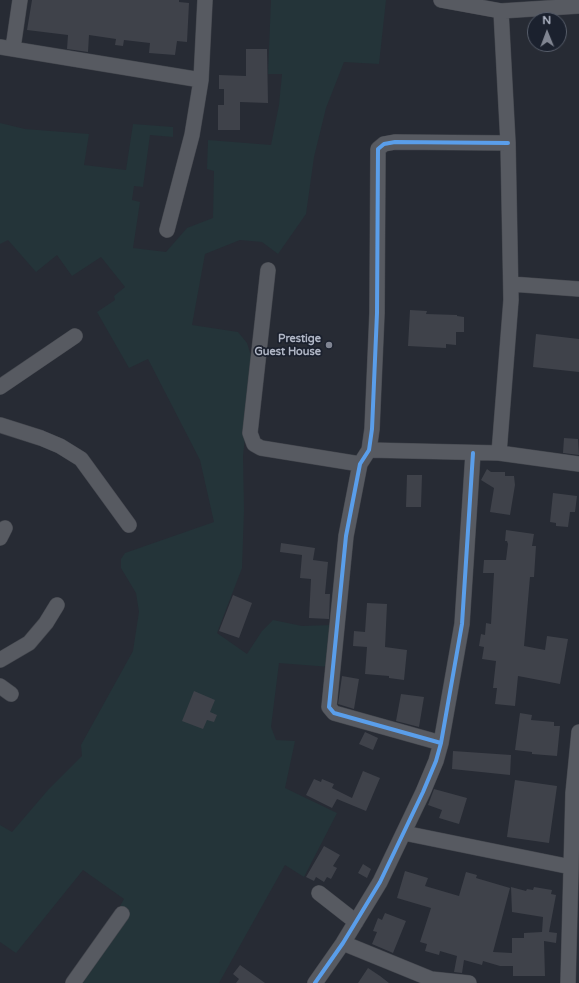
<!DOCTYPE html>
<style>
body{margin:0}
#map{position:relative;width:579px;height:983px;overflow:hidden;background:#272b34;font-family:"Varela Round",sans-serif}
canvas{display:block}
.north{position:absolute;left:527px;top:12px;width:40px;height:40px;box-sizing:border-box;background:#1b212e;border:1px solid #575d6a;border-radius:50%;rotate:359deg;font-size:11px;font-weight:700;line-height:16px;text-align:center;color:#b0b6c5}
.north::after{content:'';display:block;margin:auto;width:14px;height:18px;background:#808592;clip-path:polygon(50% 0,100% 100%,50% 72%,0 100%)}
</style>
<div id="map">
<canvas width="579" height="983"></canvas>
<div class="north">N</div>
</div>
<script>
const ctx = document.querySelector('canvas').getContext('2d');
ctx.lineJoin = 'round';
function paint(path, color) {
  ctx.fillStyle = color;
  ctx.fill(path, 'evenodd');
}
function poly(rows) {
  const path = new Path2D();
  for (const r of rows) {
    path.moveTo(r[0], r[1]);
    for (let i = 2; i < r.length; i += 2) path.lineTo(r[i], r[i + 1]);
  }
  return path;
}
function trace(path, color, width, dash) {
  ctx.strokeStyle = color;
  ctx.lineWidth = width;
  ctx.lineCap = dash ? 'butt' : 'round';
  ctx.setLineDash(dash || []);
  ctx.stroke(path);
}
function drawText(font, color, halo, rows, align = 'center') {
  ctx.font = font + ' "Varela Round",sans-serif';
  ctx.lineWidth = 3.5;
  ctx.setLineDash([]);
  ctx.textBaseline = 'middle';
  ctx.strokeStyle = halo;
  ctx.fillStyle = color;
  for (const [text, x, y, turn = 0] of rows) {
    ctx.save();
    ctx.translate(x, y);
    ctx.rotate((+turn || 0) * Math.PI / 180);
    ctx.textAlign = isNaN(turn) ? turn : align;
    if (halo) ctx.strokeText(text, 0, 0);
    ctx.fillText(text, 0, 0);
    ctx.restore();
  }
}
const green = poly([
 [271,0,386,0,379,64,344,62,326,108,314,157,306,214,278,254,262,242,240,240,205,254,192,325,238,332,247,343,253,362,243,456,244,510,242,568,217,633,247,654,262,631,273,620,302,626,332,625,331,667,279,663,271,727,276,740,295,741,285,788,337,813,304,877,285,865,219,983,78,983,124,899,83,870,16,953,0,942,0,825,12,832,48,790,82,756,81,745,133,651,139,612,136,593,121,568,121,559,125,553,214,522,200,460,148,359,129,368,97,312,115,300,114,296,125,287,101,257,72,276,57,255,36,272,8,240,0,244,0,123,25,129,89,134,84,165,126,170,133,124,173,127,173,137,150,135,143,187,134,186,132,200,140,202,133,248,166,252,187,228,213,218,214,171,207,169,208,140,271,145,279,105,282,74,268,74]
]);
const building = poly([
 [32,0,179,0,179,2,189,3,187,42,177,41,175,55,149,53,150,43,124,40,123,46,115,45,116,39,89,35,88,52,67,49,68,35,27,30],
 [246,49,267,49,268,103,240,102,240,130,218,130,218,105,224,105,224,89,219,89,219,75,246,76],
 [410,310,427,311,426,314,457,315,457,316,464,317,464,332,456,332,456,345,446,344,446,348,408,346],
 [536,334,579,339,579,372,533,367],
 [564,438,578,439,579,455,563,453],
 [487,469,491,472,505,472,505,476,514,476,515,485,510,515,490,512,494,488,481,480],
 [407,475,422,475,421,507,406,507],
 [553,493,577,496,575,512,570,512,568,527,556,526,556,523,550,522],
 [506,530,534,534,532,546,536,546,534,577,530,577,524,646,545,650,547,636,568,639,560,684,518,676,515,706,495,704,497,688,493,688,496,661,482,659,484,647,479,646,481,634,485,635,486,623,491,624,494,573,483,573,484,560,506,560,508,544,507,541,505,541],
 [281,543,315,548,313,560,328,562,325,594,330,594,329,619,309,618,311,579,300,578,302,555,280,552],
 [233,595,252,603,239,638,219,631],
 [367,603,387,604,385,647,407,650,404,680,389,678,389,676,365,674,367,647,353,646,354,631,365,632],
 [342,676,359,679,354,709,338,704],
 [194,691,215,700,210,712,217,715,214,722,207,720,203,729,182,721],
 [401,694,424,697,419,727,396,721],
 [520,713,532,715,531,720,554,722,554,726,560,726,557,756,532,754,532,752,515,750],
 [365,732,378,738,373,750,359,744],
 [453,751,511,755,510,775,452,769],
 [363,771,380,778,366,811,337,799,332,808,306,795,314,779,321,782,322,779,334,784,332,788,352,798],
 [515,780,557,786,549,843,507,837],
 [434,789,467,798,459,824,439,818,442,810,428,805],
 [324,846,340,855,333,866,337,868,331,879,327,877,324,882,316,877,314,881,306,877],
 [363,864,371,869,367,878,358,873],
 [405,871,428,878,425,886,459,896,466,872,477,875,476,878,510,888,493,952,512,953,512,938,524,938,524,933,542,932,543,917,512,912,511,887,526,891,527,889,533,890,534,887,552,890,551,894,556,895,549,932,557,933,556,943,544,941,545,976,513,976,513,966,500,966,483,961,482,965,464,960,462,973,454,972,457,956,440,951,439,955,425,951,427,944,420,942,431,908,397,898],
 [385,913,406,921,393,953,372,944,377,932,373,931,378,918,382,920],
 [240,965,265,983,236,983,239,979,233,974],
 [368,968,380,976,389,983,358,983]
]);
const minor = poly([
 [441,0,501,11,579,6],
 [0,47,201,80],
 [13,48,20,0],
 [167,230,192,135,201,80,205,0],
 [268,270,250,433,254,444,261,448,360,464],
 [511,284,579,289],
 [0,387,75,336],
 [0,425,41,438,60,446,81,459,129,525],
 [369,450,499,453,579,464],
 [499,453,511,300,508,143,501,11],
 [0,538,5,528],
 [0,660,29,643,46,623,57,605],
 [0,686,11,694],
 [441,743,334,713,329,707,346,536,360,464,369,450,372,429,377,313,378,149,384,144,395,142,508,143],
 [404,833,571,867],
 [319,893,356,922],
 [343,943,431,979,469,983],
 [73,983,122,914],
 [315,983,343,943,380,882,423,792,436,761,441,743,462,624,473,453],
 [568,983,573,793,579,732]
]);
const cycleway = poly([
 [441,743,334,713,329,707,346,536,360,464,369,450,372,429,377,313,378,149,384,144,395,142,508,143],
 [315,983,343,943,380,882,423,792,436,761,441,743,462,624,473,453]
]);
const markers = [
 [329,345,4,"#808592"]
];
const poiNames = [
 ["Prestige",321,339],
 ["Guest House",321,352]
];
paint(green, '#243439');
paint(building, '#3f424a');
trace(minor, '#43464d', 16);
trace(minor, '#575a61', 15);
trace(cycleway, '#5a9eea', 4);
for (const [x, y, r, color] of markers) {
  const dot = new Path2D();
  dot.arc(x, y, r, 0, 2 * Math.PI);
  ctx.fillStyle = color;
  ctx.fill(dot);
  trace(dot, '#1b212e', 1.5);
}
drawText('bold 11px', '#b0b6c5', '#1b212e', poiNames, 'right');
</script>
